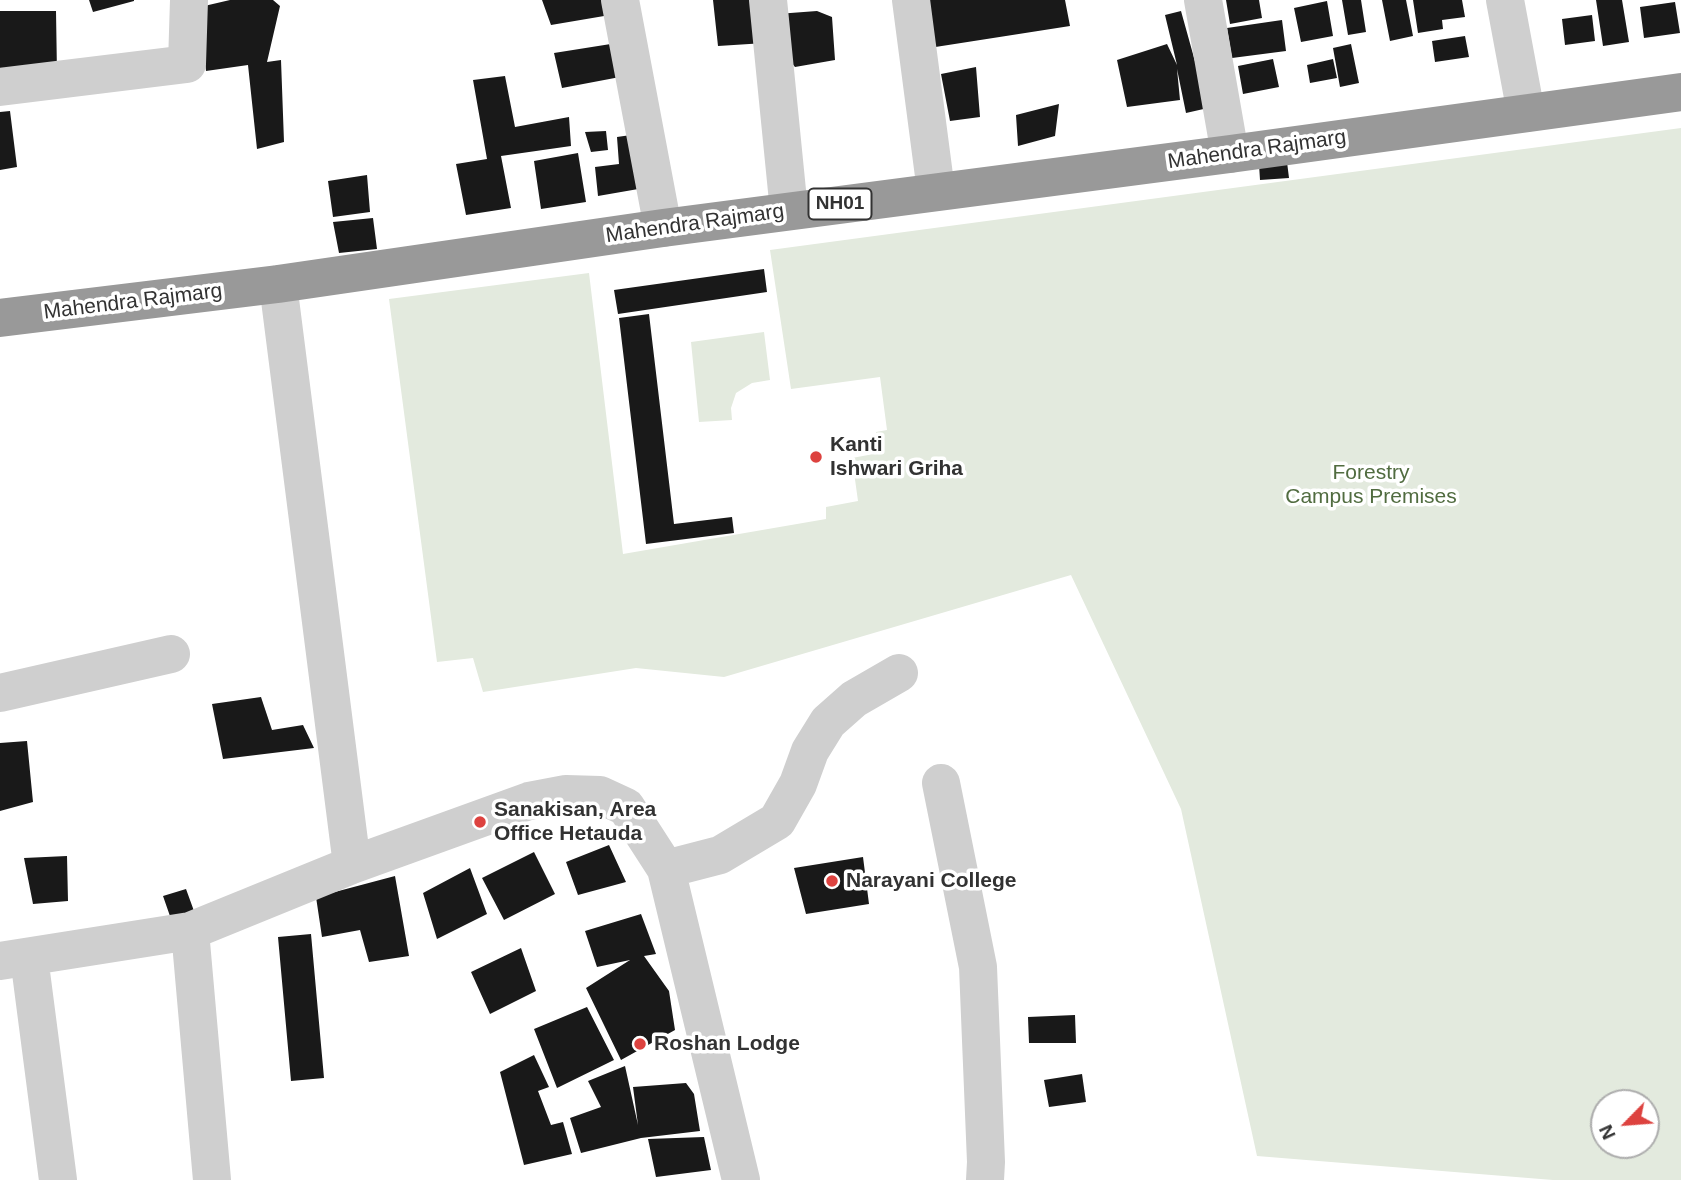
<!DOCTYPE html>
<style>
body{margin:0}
#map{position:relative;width:1681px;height:1180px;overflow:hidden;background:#fff;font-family:Helvetica,sans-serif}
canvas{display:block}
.north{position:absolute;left:1590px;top:1089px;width:70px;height:70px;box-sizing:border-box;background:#fff;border:2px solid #adadad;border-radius:50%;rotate:245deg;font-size:19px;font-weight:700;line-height:28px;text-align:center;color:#323232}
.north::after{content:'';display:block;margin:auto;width:24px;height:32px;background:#dd423f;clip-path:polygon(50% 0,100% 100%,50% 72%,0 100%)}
</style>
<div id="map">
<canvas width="1681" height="1180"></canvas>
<div class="north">N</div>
</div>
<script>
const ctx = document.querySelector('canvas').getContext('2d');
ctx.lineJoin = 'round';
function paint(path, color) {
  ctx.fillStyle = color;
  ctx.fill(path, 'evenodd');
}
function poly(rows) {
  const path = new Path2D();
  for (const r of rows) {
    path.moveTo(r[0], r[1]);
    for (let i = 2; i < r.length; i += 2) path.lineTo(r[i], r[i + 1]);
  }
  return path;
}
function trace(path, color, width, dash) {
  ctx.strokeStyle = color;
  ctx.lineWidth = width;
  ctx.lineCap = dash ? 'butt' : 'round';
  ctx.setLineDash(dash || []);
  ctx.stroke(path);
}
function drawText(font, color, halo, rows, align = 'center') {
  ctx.font = font + ' Helvetica,sans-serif';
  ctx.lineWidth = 7;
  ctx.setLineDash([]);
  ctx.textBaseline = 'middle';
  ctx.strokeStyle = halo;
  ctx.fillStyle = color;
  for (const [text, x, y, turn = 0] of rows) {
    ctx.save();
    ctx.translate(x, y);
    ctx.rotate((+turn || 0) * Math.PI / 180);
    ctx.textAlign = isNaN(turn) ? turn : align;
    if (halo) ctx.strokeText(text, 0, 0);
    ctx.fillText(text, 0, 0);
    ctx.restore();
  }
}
const green = poly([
 [1681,128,1681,1180,1553,1180,1257,1156,1181,809,1071,575,724,677,636,668,483,692,473,658,437,662,389,299,589,273,623,554,826,519,826,507,858,501,852,458,879,453,876,432,887,430,880,377,791,389,770,250],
 [1604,1103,1646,1103,1646,1145,1604,1145],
 [764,332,770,380,752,383,736,393,731,408,732,420,699,422,691,342]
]);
const building = poly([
 [89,0,134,0,134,1,93,12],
 [230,0,273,0,280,6,267,62,281,60,284,142,257,149,248,65,206,71,200,7],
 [542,0,608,0,610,15,551,25],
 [713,0,761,0,765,43,718,46],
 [922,0,1065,0,1070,26,929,48],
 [1226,0,1259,0,1262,18,1230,24],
 [1342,0,1361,0,1366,32,1348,35],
 [1382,0,1406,0,1413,36,1390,41],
 [1413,0,1462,0,1465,17,1442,20,1443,29,1418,33],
 [1596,0,1622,0,1629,42,1603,46],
 [1327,1,1333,36,1301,42,1294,8],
 [1675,2,1680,33,1644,38,1640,7],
 [0,11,56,11,57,74,0,75],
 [817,11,832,17,835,60,795,67,781,50,777,14],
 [1181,11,1208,108,1186,113,1177,69,1180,100,1127,107,1117,60,1167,44,1177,65,1165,15],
 [1592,15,1595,41,1565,45,1562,19],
 [1282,20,1286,51,1232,58,1227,28],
 [1465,36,1469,57,1435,62,1432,41],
 [617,43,620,77,562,88,554,53],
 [1351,44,1359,83,1340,87,1333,48],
 [1273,59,1279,87,1243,94,1238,66],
 [1333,59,1337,78,1310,83,1307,65],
 [976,67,980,117,950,121,941,74],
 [505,76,515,127,569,117,571,146,501,156,511,208,466,215,456,164,487,159,473,80],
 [1059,104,1055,136,1018,146,1016,115],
 [10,111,17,167,0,170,0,112],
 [606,131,608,150,591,152,585,132],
 [638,134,644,188,598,196,595,167,619,164,617,137],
 [578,153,586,202,541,209,534,161],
 [1287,162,1289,178,1260,180,1259,164],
 [367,175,370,212,333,217,328,181],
 [373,218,377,249,339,253,333,222],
 [764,269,767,292,618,314,614,290],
 [649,314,674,524,732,517,734,533,646,544,619,318],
 [261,697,272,730,303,725,314,748,223,759,212,704],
 [27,741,33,802,0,811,0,743],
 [609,845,626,882,578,895,566,862],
 [534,852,555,894,504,920,482,878],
 [67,856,68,901,33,904,24,858],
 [863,857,869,904,806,914,794,868],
 [470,868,487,914,437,939,423,893],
 [395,876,409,956,369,962,360,930,322,937,316,897],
 [186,889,194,911,171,919,163,896],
 [641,914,656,954,644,956,669,991,675,1030,621,1060,586,988,630,960,597,967,585,931],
 [311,934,324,1078,291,1081,278,937],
 [521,948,536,991,490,1014,471,972],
 [587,1007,614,1060,557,1088,534,1029],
 [1075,1015,1076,1043,1029,1043,1028,1017],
 [534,1055,549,1087,538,1091,551,1125,563,1122,572,1154,524,1165,500,1072],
 [625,1066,638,1125,633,1087,686,1083,694,1094,700,1131,641,1138,581,1153,570,1118,601,1107,588,1081],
 [1082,1074,1086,1102,1049,1107,1044,1080],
 [704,1137,711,1170,656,1177,648,1139]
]);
const minor = poly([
 [620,0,663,228],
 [768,0,789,211],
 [911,0,936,191],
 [1203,0,1230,154],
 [1505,0,1526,113],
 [0,87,187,64,189,0],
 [278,284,352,865],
 [0,693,171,654],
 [941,783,978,967,986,1162,985,1180],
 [666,869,720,855,777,821,798,784,810,751,828,722,854,699,899,673],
 [190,931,212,1180],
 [29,957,58,1180],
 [0,961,190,931,352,865,529,801,566,794,600,795,626,807,666,869,741,1180]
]);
const highway = poly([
 [0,318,278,284,663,228,1230,154,1681,92]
]);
const markers = [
 [816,457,7,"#dd423f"],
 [480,822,7,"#dd423f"],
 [832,881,7,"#dd423f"],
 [640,1044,7,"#dd423f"]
];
const shields = [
 [840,204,63]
];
const shieldNames = [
 ["NH01",840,204]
];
const streetNames = [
 ["Mahendra Rajmarg",1257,150,-8],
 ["Mahendra Rajmarg",695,224,-8],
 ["Mahendra Rajmarg",133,302,-7]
];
const poiNames = [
 ["Kanti",830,445],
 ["Ishwari Griha",830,469],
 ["Sanakisan, Area",494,810],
 ["Office Hetauda",494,834],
 ["Narayani College",846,881],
 ["Roshan Lodge",654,1044]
];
const parkNames = [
 ["Forestry",1371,473],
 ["Campus Premises",1371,497]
];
paint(green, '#e3eade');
paint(building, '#191919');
trace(minor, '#cfcfcf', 38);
trace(highway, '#999', 38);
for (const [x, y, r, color] of markers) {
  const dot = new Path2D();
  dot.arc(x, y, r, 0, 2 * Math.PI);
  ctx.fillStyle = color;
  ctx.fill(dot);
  trace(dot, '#fff', 2.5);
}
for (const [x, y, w] of shields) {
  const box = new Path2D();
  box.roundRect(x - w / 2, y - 15.5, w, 31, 5);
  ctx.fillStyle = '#fff';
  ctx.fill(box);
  trace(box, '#323232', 2);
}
drawText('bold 19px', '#323232', null, shieldNames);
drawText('21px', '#323232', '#fff', streetNames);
drawText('bold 21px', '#323232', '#fff', poiNames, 'left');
drawText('21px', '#516c40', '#fff', parkNames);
</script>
